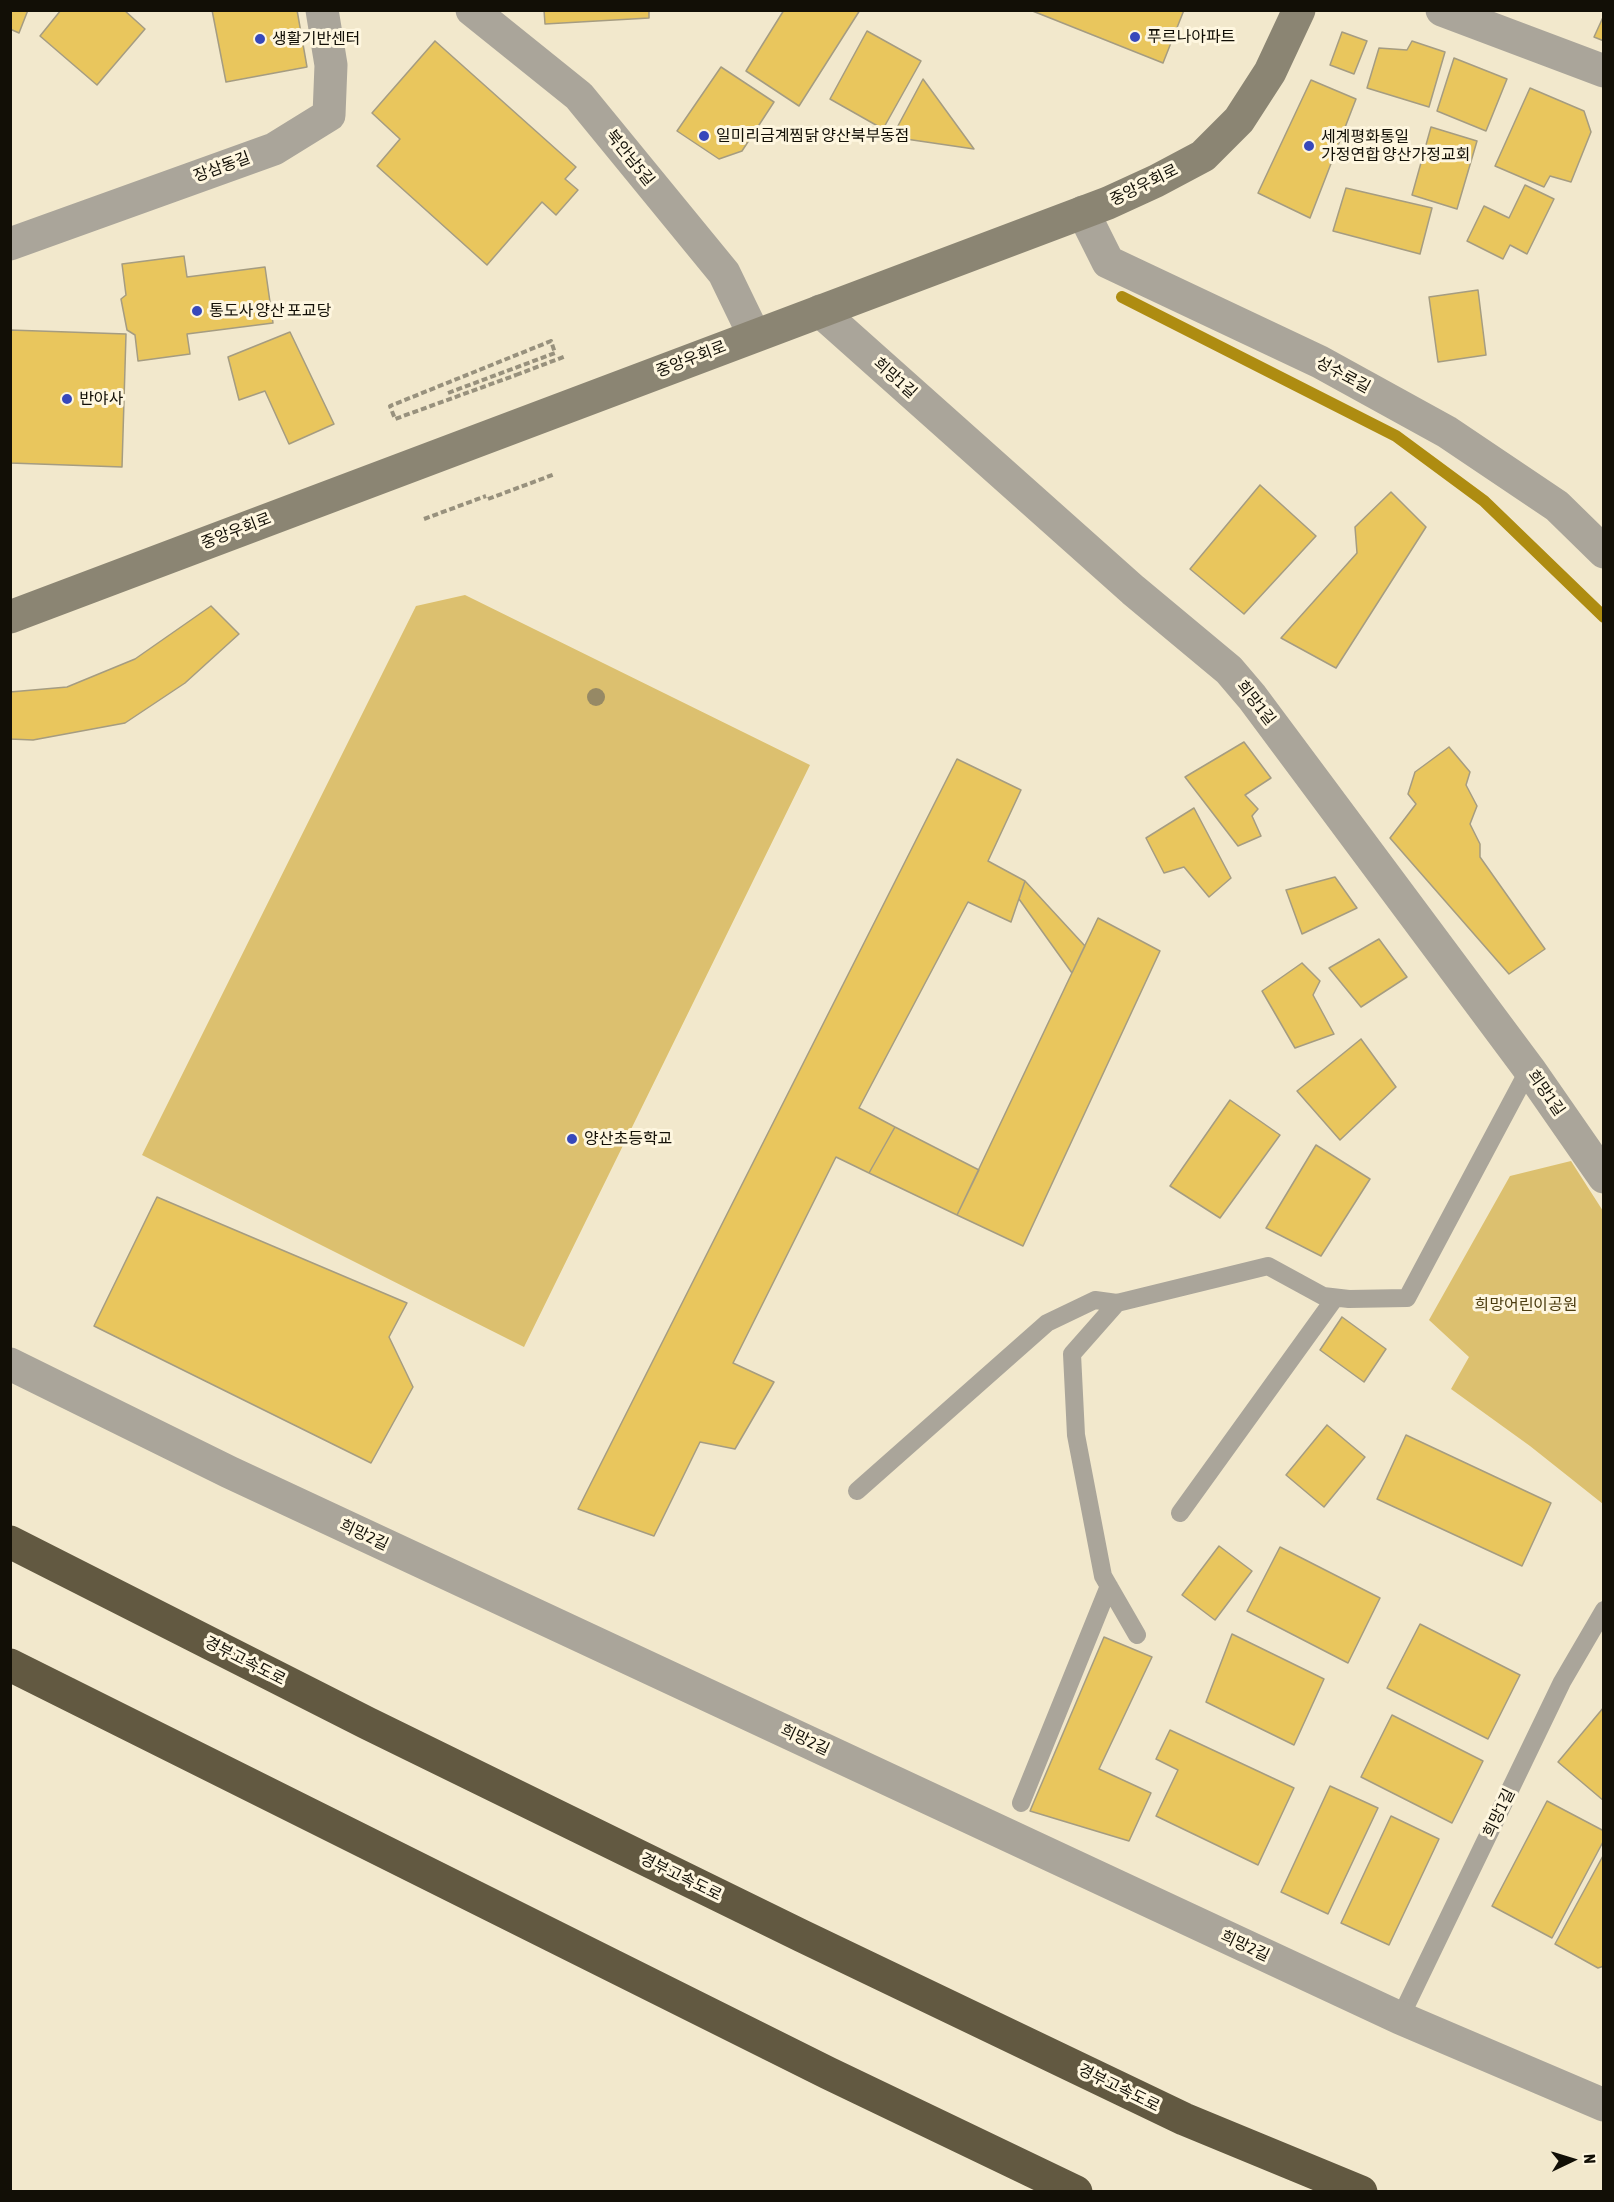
<!DOCTYPE html>
<meta charset="utf-8">
<style>
body{margin:0}
#map{position:relative;width:1614px;height:2202px;overflow:hidden;background:#f2e8cc;font-family:"Asap Condensed",sans-serif}
canvas{display:block}
.frame{position:absolute;inset:0;border:12px solid #120f06;pointer-events:none}
.north{position:absolute;left:1542px;top:2130px;width:60px;height:60px;-webkit-text-stroke:4px #fef6df;paint-order:stroke;rotate:86deg;font-size:16px;font-weight:700;line-height:24px;text-align:center;color:#120f06}
.north::after{content:'';display:block;margin:auto;width:21px;height:27px;background:#120f06;clip-path:polygon(50% 0,100% 100%,50% 72%,0 100%)}
</style>
<div id="map">
<canvas width="1614" height="2202"></canvas>
<div class="frame"></div>
<div class="north">N</div>
</div>
<script>
const ctx = document.querySelector('canvas').getContext('2d');
ctx.lineJoin = 'round';
function paint(path, color) {
  ctx.fillStyle = color;
  ctx.fill(path, 'evenodd');
}
function poly(rows) {
  const path = new Path2D();
  for (const r of rows) {
    path.moveTo(r[0], r[1]);
    for (let i = 2; i < r.length; i += 2) path.lineTo(r[i], r[i + 1]);
  }
  return path;
}
function trace(path, color, width, dash) {
  ctx.strokeStyle = color;
  ctx.lineWidth = width;
  ctx.lineCap = dash ? 'butt' : 'round';
  ctx.setLineDash(dash || []);
  ctx.stroke(path);
}
function drawText(font, color, halo, rows, align = 'center') {
  ctx.font = font + ' "Asap Condensed","Noto Sans KR",sans-serif';
  ctx.lineWidth = 6;
  ctx.setLineDash([]);
  ctx.textBaseline = 'middle';
  ctx.strokeStyle = halo;
  ctx.fillStyle = color;
  for (const [text, x, y, turn = 0] of rows) {
    ctx.save();
    ctx.translate(x, y);
    ctx.rotate((+turn || 0) * Math.PI / 180);
    ctx.textAlign = isNaN(turn) ? turn : align;
    if (halo) ctx.strokeText(text, 0, 0);
    ctx.fillText(text, 0, 0);
    ctx.restore();
  }
}
const green = poly([
 [465,595,810,765,524,1347,142,1155,416,606],
 [1571,1161,1603,1211,1603,1504,1530,1446,1451,1389,1469,1357,1429,1320,1510,1176]
]);
const stream = poly([
 [1122,297,1396,436,1484,501,1604,617]
]);
const building = poly([
 [10,10,28,10,19,33,10,29,10,10],
 [61,10,124,10,145,29,97,85,40,36,61,10],
 [212,10,297,10,307,67,226,82,212,10],
 [544,10,649,10,649,18,545,24,544,10],
 [784,10,860,10,799,106,746,71,784,10],
 [1030,10,1184,10,1163,63,1030,10],
 [1604,15,1604,41,1594,37,1604,15],
 [867,31,921,61,883,129,830,99,867,31],
 [1342,32,1367,41,1354,74,1330,65,1342,32],
 [435,41,576,167,565,179,578,190,556,215,542,202,487,265,377,166,400,139,372,113,435,41],
 [1412,41,1445,52,1429,107,1367,88,1379,48,1407,50,1412,41],
 [1454,58,1507,79,1486,131,1437,111,1454,58],
 [721,67,774,102,742,151,719,159,677,131,721,67],
 [923,79,974,149,892,137,923,79],
 [1311,80,1356,99,1310,218,1258,193,1311,80],
 [1530,88,1584,111,1591,132,1571,182,1550,176,1544,187,1495,166,1530,88],
 [1431,127,1477,141,1457,209,1412,195,1431,127],
 [1525,185,1554,199,1527,254,1510,245,1503,259,1467,241,1484,206,1509,218,1525,185],
 [1346,188,1432,208,1420,254,1333,231,1346,188],
 [184,256,187,277,265,267,273,323,187,334,190,354,138,361,135,335,127,330,121,299,126,295,122,264,184,256],
 [1478,290,1486,355,1438,362,1429,297,1478,290],
 [10,330,126,334,122,467,10,463,10,330],
 [290,332,334,424,289,444,265,391,239,400,228,357,290,332],
 [1260,485,1316,536,1244,614,1190,569,1260,485],
 [1391,492,1426,527,1336,668,1281,638,1357,553,1355,527,1391,492],
 [211,606,239,634,185,683,125,723,33,740,10,739,10,692,67,687,135,659,211,606],
 [1244,742,1271,778,1245,795,1258,809,1252,816,1261,836,1238,846,1185,777,1244,742],
 [1449,747,1470,772,1466,785,1477,806,1470,824,1480,844,1480,857,1545,949,1509,974,1390,838,1416,804,1408,794,1415,772,1449,747],
 [957,759,1021,790,988,861,1025,881,1011,922,968,902,859,1108,895,1127,869,1173,836,1157,733,1363,774,1382,735,1449,700,1442,654,1536,578,1509,957,759],
 [1194,808,1231,878,1209,897,1184,867,1164,873,1146,838,1194,808],
 [1335,877,1357,908,1302,934,1286,890,1335,877],
 [1025,881,1085,946,1072,973,1019,899,1025,881],
 [1098,918,1160,951,1023,1246,957,1215,1098,918],
 [1379,939,1407,977,1361,1007,1329,968,1379,939],
 [1302,963,1320,981,1313,995,1334,1034,1295,1048,1262,991,1302,963],
 [1361,1039,1396,1087,1340,1140,1297,1091,1361,1039],
 [1230,1100,1280,1135,1220,1218,1170,1186,1230,1100],
 [895,1127,979,1170,957,1215,869,1173,895,1127],
 [1316,1145,1370,1179,1321,1256,1266,1228,1316,1145],
 [157,1197,407,1303,389,1337,413,1387,371,1463,94,1326,157,1197],
 [1342,1317,1386,1349,1364,1382,1320,1350,1342,1317],
 [1327,1425,1365,1457,1324,1507,1286,1475,1327,1425],
 [1406,1435,1551,1503,1522,1566,1377,1499,1406,1435],
 [1219,1546,1252,1571,1215,1620,1182,1595,1219,1546],
 [1280,1547,1380,1598,1348,1663,1247,1611,1280,1547],
 [1420,1624,1520,1675,1488,1739,1387,1688,1420,1624],
 [1232,1634,1324,1679,1294,1745,1206,1702,1232,1634],
 [1104,1637,1152,1657,1099,1769,1151,1793,1129,1841,1030,1811,1104,1637],
 [1604,1707,1604,1801,1558,1762,1604,1707],
 [1392,1715,1483,1761,1452,1823,1361,1777,1392,1715],
 [1170,1730,1294,1788,1258,1865,1156,1816,1178,1770,1156,1759,1170,1730],
 [1330,1786,1378,1808,1328,1914,1281,1892,1330,1786],
 [1547,1801,1604,1831,1604,1840,1552,1938,1492,1906,1547,1801],
 [1391,1816,1439,1839,1389,1945,1341,1923,1391,1816],
 [1604,1854,1604,1966,1598,1968,1555,1944,1604,1854]
]);
const path = poly([
 [516,375,566,356],
 [448,393,555,353,551,341,390,406,395,419,516,375],
 [488,499,555,474],
 [424,519,486,496]
]);
const service = poly([
 [1117,1303,1072,1354,1076,1435,1103,1576,1137,1635],
 [857,1491,1047,1323,1095,1300,1117,1303,1268,1266,1323,1296,1349,1299,1407,1298,1529,1069],
 [1180,1513,1335,1298],
 [1021,1803,1109,1586],
 [1400,2018,1562,1682,1604,1610]
]);
const minor = poly([
 [472,10,579,96,724,273,754,335],
 [1442,10,1604,71],
 [1083,212,1108,262,1320,362,1447,432,1557,506,1604,552],
 [10,244,274,149,329,115,331,65,322,10],
 [820,311,1133,590,1229,670,1252,697,1529,1069,1604,1177],
 [10,1364,229,1472,1400,2018,1604,2105]
]);
const secondary = poly([
 [10,617,1108,203,1156,181,1203,156,1239,120,1270,72,1299,10]
]);
const motorway = poly([
 [10,1542,367,1723,802,1936,1184,2119,1361,2192],
 [10,1665,828,2073,1076,2192]
]);
const trees = [
 [596,697]
];
const markers = [
 [1135,37,6,"#3748bb"],
 [260,39,6,"#3748bb"],
 [704,136,6,"#3748bb"],
 [1309,146,6,"#3748bb"],
 [197,311,6,"#3748bb"],
 [67,399,6,"#3748bb"],
 [572,1139,6,"#3748bb"]
];
const poiNames = [
 ["푸르나아파트",1147,37],
 ["생활기반센터",272,39],
 ["일미리금계찜닭 양산북부동점",716,136],
 ["세계평화통일",1321,137],
 ["가정연합 양산가정교회",1321,155],
 ["통도사 양산 포교당",209,311],
 ["반야사",79,399],
 ["양산초등학교",584,1139]
];
const streetNames = [
 ["북안남5길",630,158,51],
 ["장삼동길",222,167,-20],
 ["중앙우회로",1144,185,-26],
 ["중앙우회로",691,359,-21],
 ["성수로길",1343,375,28],
 ["희망1길",895,378,42],
 ["중앙우회로",236,531,-21],
 ["희망1길",1256,703,52],
 ["희망1길",1546,1093,55],
 ["희망2길",364,1535,25],
 ["경부고속도로",245,1661,27],
 ["희망2길",805,1740,25],
 ["희망1길",1499,1813,-64],
 ["경부고속도로",681,1877,26],
 ["희망2길",1245,1946,25],
 ["경부고속도로",1119,2088,26]
];
const parkNames = [
 ["희망어린이공원",1526,1305]
];
paint(green, '#dcc06f');
trace(stream, '#ae8c11', 12);
paint(building, '#e9c65d');
trace(building, '#a59c81', 1.5);
trace(path, '#98917d', 4, [6, 3]);
trace(service, '#aaa59a', 18);
trace(minor, '#aaa59a', 33);
trace(secondary, '#8b8573', 33);
trace(motorway, '#625941', 33);
ctx.fillStyle = '#968965';
for (const [x, y] of trees) {
  ctx.beginPath();
  ctx.arc(x, y, 9, 0, 2 * Math.PI);
  ctx.fill();
}
for (const [x, y, r, color] of markers) {
  const dot = new Path2D();
  dot.arc(x, y, r, 0, 2 * Math.PI);
  ctx.fillStyle = color;
  ctx.fill(dot);
  trace(dot, '#fef6df', 2);
}
drawText('16px', '#120f06', '#fef6df', poiNames, 'left');
drawText('16px', '#120f06', '#fef6df', streetNames);
drawText('16px', '#4b3c10', '#fef6df', parkNames);
</script>
